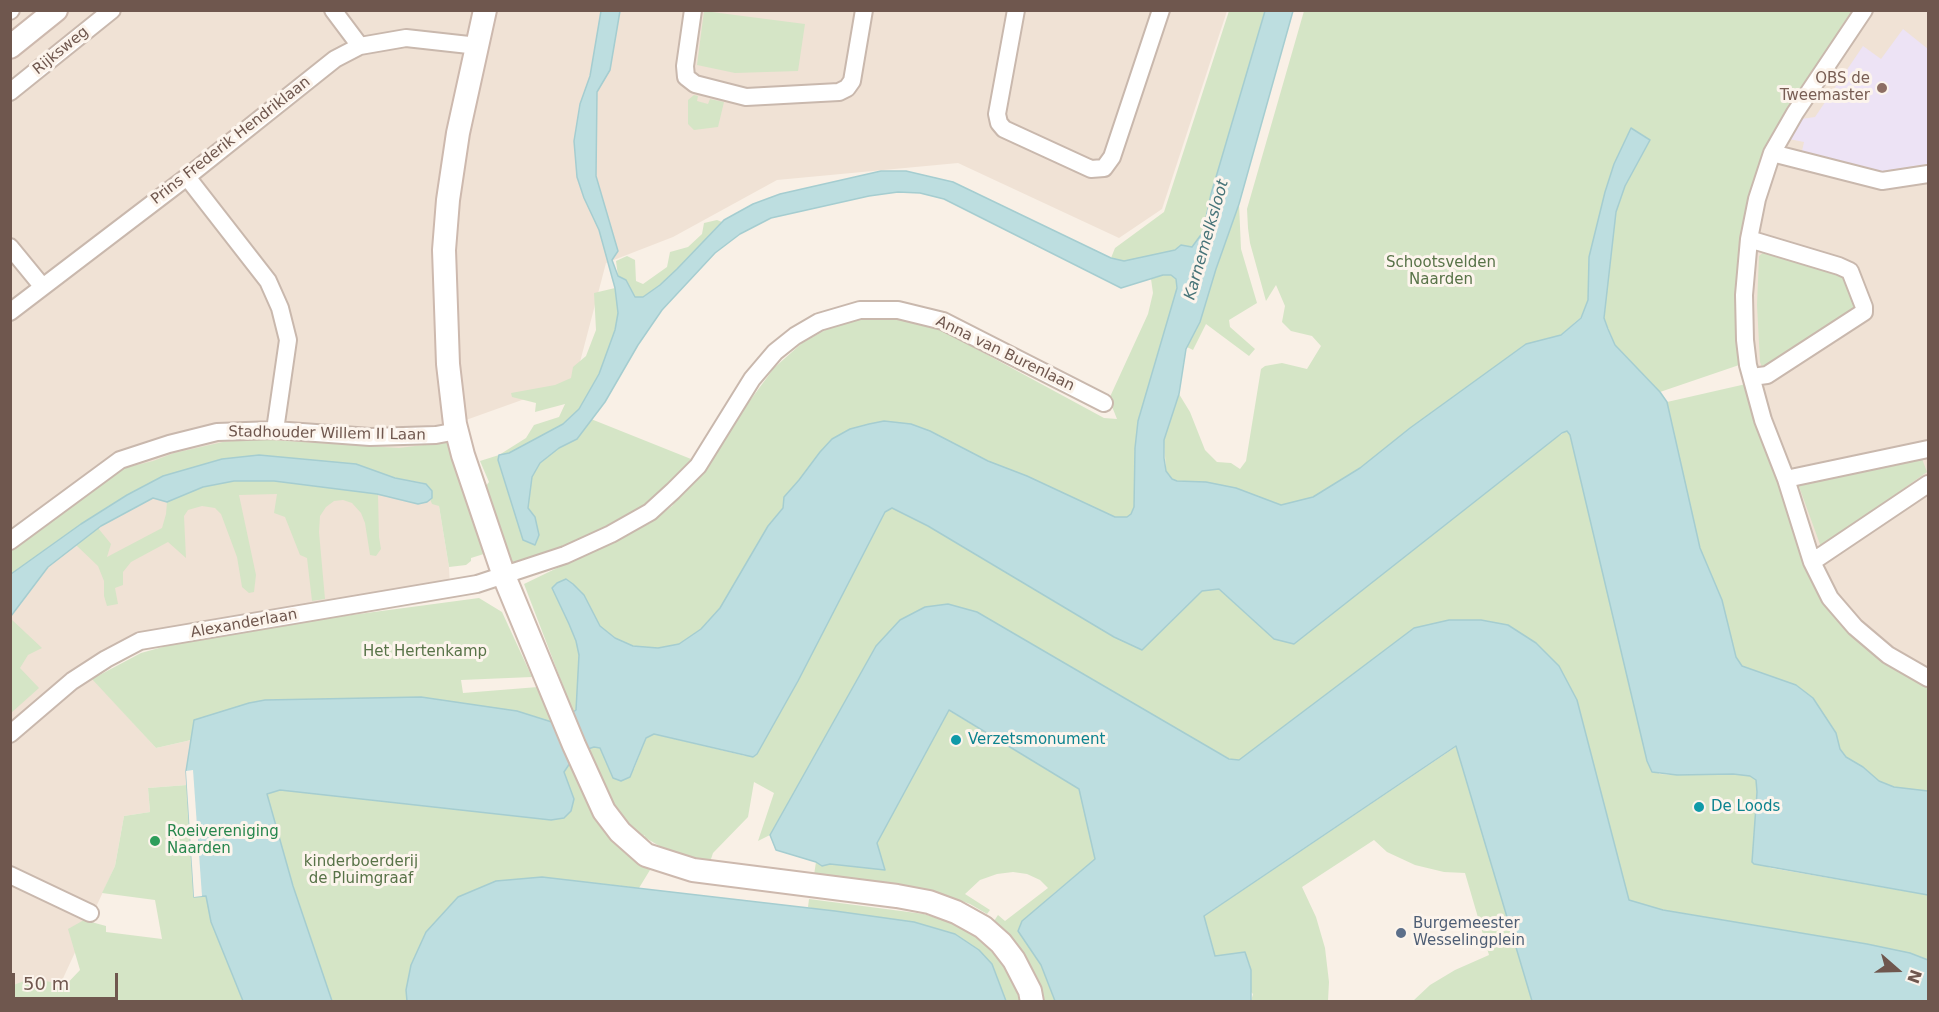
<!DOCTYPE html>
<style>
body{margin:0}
#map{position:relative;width:1939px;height:1012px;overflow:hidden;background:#f9f0e6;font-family:"DejaVu Sans",sans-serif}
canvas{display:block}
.frame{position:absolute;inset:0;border:12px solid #6f574e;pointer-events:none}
.north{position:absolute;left:1867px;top:940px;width:60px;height:60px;-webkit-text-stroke:4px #fcf4ec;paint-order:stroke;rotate:110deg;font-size:16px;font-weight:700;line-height:24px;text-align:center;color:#6f574e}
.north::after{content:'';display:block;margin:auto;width:21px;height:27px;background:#6f574e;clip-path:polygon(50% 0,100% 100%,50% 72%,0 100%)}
.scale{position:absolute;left:12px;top:973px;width:106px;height:27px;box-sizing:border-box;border:3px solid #6f574e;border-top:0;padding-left:8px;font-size:18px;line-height:21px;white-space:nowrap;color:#6f574e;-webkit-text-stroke:4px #fcf4ec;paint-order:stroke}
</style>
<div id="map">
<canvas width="1939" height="1012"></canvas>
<div class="frame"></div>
<div class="north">N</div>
<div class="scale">50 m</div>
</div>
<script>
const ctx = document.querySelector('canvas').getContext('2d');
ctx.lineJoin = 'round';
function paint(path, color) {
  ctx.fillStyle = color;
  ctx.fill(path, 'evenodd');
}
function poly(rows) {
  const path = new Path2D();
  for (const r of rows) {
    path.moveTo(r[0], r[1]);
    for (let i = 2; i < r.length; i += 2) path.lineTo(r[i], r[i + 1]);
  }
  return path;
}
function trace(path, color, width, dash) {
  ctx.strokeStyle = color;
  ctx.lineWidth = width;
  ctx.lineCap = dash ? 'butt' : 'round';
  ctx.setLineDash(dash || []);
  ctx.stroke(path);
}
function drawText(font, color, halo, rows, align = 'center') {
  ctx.font = font + ' "DejaVu Sans",sans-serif';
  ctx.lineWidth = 6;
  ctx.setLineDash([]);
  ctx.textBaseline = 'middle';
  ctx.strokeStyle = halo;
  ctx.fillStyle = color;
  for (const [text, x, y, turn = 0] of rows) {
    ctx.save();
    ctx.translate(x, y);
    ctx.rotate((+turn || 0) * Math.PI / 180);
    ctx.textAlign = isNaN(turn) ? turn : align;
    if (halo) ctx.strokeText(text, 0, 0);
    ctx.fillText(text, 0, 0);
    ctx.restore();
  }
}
const residential = poly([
 [10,11,1227,11,1162,209,1119,238,958,163,777,180,673,237,606,263,575,381,424,435,432,491,439,506,449,567,450,588,140,641,87,672,156,748,191,740,186,771,187,785,148,788,150,812,124,816,115,866,59,987,44,1002,10,1001],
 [1849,11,1928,11,1928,684,1828,607,1812,581,1799,549,1746,384,1741,205,1814,54]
]);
const education = poly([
 [1903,29,1928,49,1928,164,1877,172,1802,151,1804,142,1789,139,1801,119,1815,117,1863,46,1881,59]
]);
const green = poly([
 [704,11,805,24,798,71,735,73,697,65],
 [1229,11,1265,11,1211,194,1203,232,1192,247,1124,261,1111,258,1115,248,1164,212],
 [1304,11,1852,11,1842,25,1838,34,1792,102,1791,109,1762,167,1745,363,1660,392,1615,345,1604,318,1616,212,1625,186,1650,140,1631,128,1614,164,1605,192,1588,300,1581,317,1561,335,1526,344,1360,468,1313,497,1281,505,1236,488,1206,482,1177,481,1172,479,1166,471,1164,440,1179,394,1190,412,1205,450,1217,462,1231,463,1240,469,1246,461,1261,369,1265,366,1282,363,1307,369,1321,346,1312,336,1291,331,1282,322,1285,306,1276,285,1266,301,1250,243,1248,228,1247,209],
 [694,95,698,96,697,101,708,104,710,99,724,102,718,127,694,130,688,124,688,100],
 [1239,204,1241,249,1257,303,1229,320,1230,327,1255,349,1249,356,1206,324,1193,350,1187,347,1200,322,1216,269],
 [717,220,722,222,677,269,660,285,643,297,635,297,626,280,618,276,616,261,627,256,635,260,636,281,643,284,667,267,670,252,688,247,702,234,704,223],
 [1764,252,1844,277,1859,307,1766,368,1762,367,1760,362,1757,305,1759,256],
 [1163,275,1171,275,1176,279,1177,288,1138,421,1135,448,1134,507,1131,514,1127,517,1115,517,1027,476,988,461,930,431,911,424,884,421,850,429,832,439,799,480,783,508,768,526,720,608,701,629,679,644,658,648,633,646,615,638,600,626,584,595,552,588,569,624,576,641,579,655,576,710,573,712,524,584,650,523,672,506,774,368,802,343,836,324,871,317,900,318,936,327,1104,418,1117,419,1109,399,1148,314,1153,293,1151,279],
 [615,288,618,313,615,330,599,374,579,409,563,424,509,453,499,455,523,540,535,517,528,508,532,477,540,463,559,448,577,439,591,419,691,459,668,486,647,504,625,519,513,567,486,486,489,482,480,461,499,455,526,438,534,425,559,417,565,404,535,412,536,403,512,397,511,393,555,385,571,378,573,367,586,356,596,330,594,293],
 [1746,384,1799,549,1812,581,1828,607,1928,684,1928,791,1894,787,1879,781,1863,767,1846,757,1840,749,1836,733,1804,691,1796,685,1742,666,1736,657,1722,600,1700,548,1667,402],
 [1567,431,1570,435,1659,774,1677,775,1733,774,1750,776,1756,780,1757,792,1752,861,1771,868,1928,895,1928,960,1910,953,1867,944,1663,910,1629,900,1577,700,1559,666,1239,760,1230,759,1150,714,876,646,770,835,758,841,774,793,754,782,748,817,713,853,710,862,668,851,644,837,645,835,641,838,629,827,607,801,588,749,594,747,600,748,613,778,634,769,646,738,654,734,746,756,757,754,798,681,885,512,892,508,928,526,1114,637,1142,650,1202,591,1219,589,1255,622],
 [254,439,399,448,448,442,487,553,471,558,471,561,466,565,449,567,439,506,432,504,430,499,432,498,426,484,419,482,395,478,356,464,222,459,163,476,127,495,81,524,11,574,10,548,116,470,153,461,174,453,223,442],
 [1919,451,1927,472,1821,547,1797,481],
 [234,481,274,481,378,494,379,537,381,549,376,556,370,555,365,523,361,513,352,503,343,500,334,501,326,507,320,516,319,532,325,599,312,601,307,558,300,555,285,517,274,513,277,494,239,495,256,575,254,592,249,593,242,587,237,557,221,514,215,508,202,506,188,510,184,516,186,558,168,542,131,562,123,572,123,585,115,588,118,604,107,606,104,596,104,581,98,566,76,545,98,528,111,544,107,557,162,528,166,514,167,502,203,487],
 [479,598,502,612,532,677,461,680,463,693,538,687,555,723,517,711,421,697,265,700,249,703,194,720,191,740,156,748,92,679,141,653,170,645,269,626],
 [10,618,42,648,28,655,20,668,39,688,11,713],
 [948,710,1079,789,1095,859,1053,894,1018,930,1041,965,1055,1001,1042,1001,1009,938,994,921,998,915,1005,921,1048,888,1040,880,1027,874,1013,872,997,874,980,880,965,894,990,910,987,914,970,904,936,892,814,875,816,862,822,866,830,864,885,870,877,843],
 [1457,746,1532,1001,1413,1001,1430,985,1455,970,1489,955,1465,873,1444,872,1415,865,1387,852,1374,840,1302,887,1316,917,1325,948,1329,982,1328,1001,1251,1001,1253,994,1214,956,1204,916],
 [570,763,579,777,594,817,606,834,636,861,650,870,639,888,542,877,406,990,407,1001,332,1001,293,886,267,794,280,790,497,814,574,799,564,772],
 [187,785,194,896,206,896,211,922,243,1001,11,1002,11,986,32,978,55,983,60,991,80,970,68,929,84,920,106,926,106,932,162,939,155,900,102,893,115,866,124,816,150,812,148,788],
 [809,899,924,914,958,925,976,936,1002,962,1012,979,1020,1001,1006,1001,992,964,808,907]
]);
const water = poly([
 [601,11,620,11,610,70,597,92,596,176,618,251,612,260,618,276,626,280,635,297,643,297,660,285,677,269,724,220,753,204,780,194,881,171,906,171,953,182,1111,258,1124,261,1175,250,1181,245,1192,247,1203,232,1211,194,1265,11,1293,11,1239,204,1216,269,1200,322,1186,349,1179,394,1164,440,1164,458,1166,471,1172,479,1177,481,1206,482,1236,488,1281,505,1313,497,1360,468,1410,428,1526,344,1561,335,1581,318,1588,300,1589,257,1605,192,1614,164,1631,128,1650,140,1625,186,1616,212,1604,318,1608,329,1615,345,1660,392,1667,402,1700,548,1722,600,1736,657,1742,666,1796,685,1813,698,1836,733,1840,749,1846,757,1863,767,1879,781,1894,787,1928,791,1928,895,1754,864,1752,862,1757,792,1756,780,1750,776,1733,774,1677,775,1652,772,1647,761,1570,435,1567,431,1562,433,1294,644,1274,639,1219,589,1202,591,1142,650,1114,637,928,526,892,508,885,512,798,681,757,754,753,757,654,734,646,738,630,777,621,781,613,778,600,748,594,747,588,749,564,749,570,763,564,772,574,799,571,811,564,818,551,820,280,790,267,794,293,886,332,1001,243,1001,211,922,206,896,194,897,186,771,194,720,249,703,265,700,421,697,517,711,555,723,578,727,573,712,576,710,579,655,576,641,569,624,552,588,557,583,566,579,573,584,584,595,600,626,615,638,633,646,658,648,679,644,701,629,720,608,768,526,783,508,784,497,799,480,820,452,832,439,850,429,869,424,884,421,911,424,930,431,988,461,1027,476,1115,517,1127,517,1131,514,1134,507,1135,448,1138,421,1177,288,1176,279,1171,275,1163,275,1121,288,944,199,920,193,898,192,869,196,771,218,740,234,715,253,662,310,638,345,605,402,577,439,559,448,540,463,532,477,528,508,535,517,539,535,535,545,523,540,498,460,499,455,509,453,563,424,579,409,599,374,615,330,618,313,615,288,599,230,584,198,577,177,574,141,580,104,590,76,601,11],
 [259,455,356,464,395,478,426,484,432,491,432,498,427,502,418,504,377,494,274,481,234,481,203,487,167,502,153,498,101,526,48,567,11,616,11,574,81,524,127,495,163,476,222,459,259,455],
 [948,604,977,612,1229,759,1239,760,1414,628,1449,620,1481,620,1508,625,1536,643,1559,666,1577,700,1629,900,1663,910,1867,944,1910,953,1928,960,1928,1001,1532,1001,1456,746,1204,916,1215,956,1245,952,1251,970,1251,1001,1055,1001,1041,965,1018,931,1022,921,1095,859,1079,789,949,710,877,843,885,870,830,864,822,866,816,862,776,850,770,835,876,646,900,620,925,607,948,604],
 [542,877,835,911,914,922,955,934,979,950,992,964,1006,1001,407,1001,406,990,411,965,426,932,458,897,496,881,542,877]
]);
const pier = poly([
 [193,770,202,896,194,897,186,771]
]);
const street = poly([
 [333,10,360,46],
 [693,10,685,66,686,77,695,84,746,97,839,92,847,88,852,81,864,10],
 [1016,10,997,114,999,123,1004,129,1091,169,1104,168,1112,157,1161,10],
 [1864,10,1795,113,1772,153,1757,199,1749,239,1744,295,1745,340,1748,365,1763,420,1786,479,1812,562,1830,598,1855,627,1888,655,1928,678],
 [10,11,11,10],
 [10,92,112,10],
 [1772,153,1882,181,1928,174],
 [187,177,268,281,280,308,288,340,275,430],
 [1749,239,1839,266,1850,271,1864,307,1864,312,1767,375,1752,377],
 [10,247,42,286],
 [10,312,187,177,335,59,360,46,406,38,478,46],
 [1786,479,1928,449],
 [10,541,120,460,169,444,217,432,275,430,370,437,436,435,457,431],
 [1812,562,1928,484],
 [10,734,72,681,106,659,140,641,477,584,565,555,611,534,650,512,673,491,698,466,752,379,775,352,795,336,819,322,860,310,898,310,943,321,1104,403],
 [10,875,90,913]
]);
const secondary = poly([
 [485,10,458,133,448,200,444,250,448,364,455,424,463,455,504,576,574,745,604,811,620,832,646,855,693,870,897,896,929,902,956,912,983,927,1001,943,1014,960,1030,991,1032,1002],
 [10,47,56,10]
]);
const markers = [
 [1882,88,6,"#8d6e63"],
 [956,740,6,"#0f9aa8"],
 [1699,807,6,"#0f9aa8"],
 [155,841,6,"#2e9e5b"],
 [1401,933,6,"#5c6f8a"]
];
const streetNames = [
 ["Rijksweg",61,51,-39],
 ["Prins Frederik Hendriklaan",231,141,-38],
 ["Anna van Burenlaan",1005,354,26],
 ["Stadhouder Willem II Laan",327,434,1],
 ["Alexanderlaan",244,624,-10]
];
const educationNames = [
 ["OBS de",1870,79],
 ["Tweemaster",1870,96]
];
const parkNames = [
 ["Schootsvelden",1441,263],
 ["Naarden",1441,280],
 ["Het Hertenkamp",425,652],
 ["kinderboerderij",361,862],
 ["de Pluimgraaf",361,879]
];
const cultureNames = [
 ["Verzetsmonument",968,740],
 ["De Loods",1711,807]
];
const leisureNames = [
 ["Roeivereniging",167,832],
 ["Naarden",167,849]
];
const serviceNames = [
 ["Burgemeester",1413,924],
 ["Wesselingplein",1413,941]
];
const waterNames = [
 ["Karnemelksloot",1207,240,-74]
];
paint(residential, '#f0e2d5');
paint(education, '#ede3f5');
paint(green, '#d5e5c6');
paint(water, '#bddee0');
trace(water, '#a5cdd0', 1.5);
paint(pier, '#f9f0e6');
trace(street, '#c9b8ad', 20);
trace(secondary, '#cdb9ae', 26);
trace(street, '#fff', 16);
trace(secondary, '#fff', 22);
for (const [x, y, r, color] of markers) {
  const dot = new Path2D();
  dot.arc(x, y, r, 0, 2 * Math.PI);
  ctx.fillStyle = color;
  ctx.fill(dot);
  trace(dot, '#fcf4ec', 2);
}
drawText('15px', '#6f574e', '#fcf4ec', streetNames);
drawText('15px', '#785e54', '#fcf4ec', educationNames, 'right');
drawText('15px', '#587348', '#fcf4ec', parkNames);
drawText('15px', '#0d838f', '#fcf4ec', cultureNames, 'left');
drawText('15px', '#27864d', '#fcf4ec', leisureNames, 'left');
drawText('15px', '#4e5e75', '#fcf4ec', serviceNames, 'left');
drawText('italic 16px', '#477479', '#fcf4ec', waterNames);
</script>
